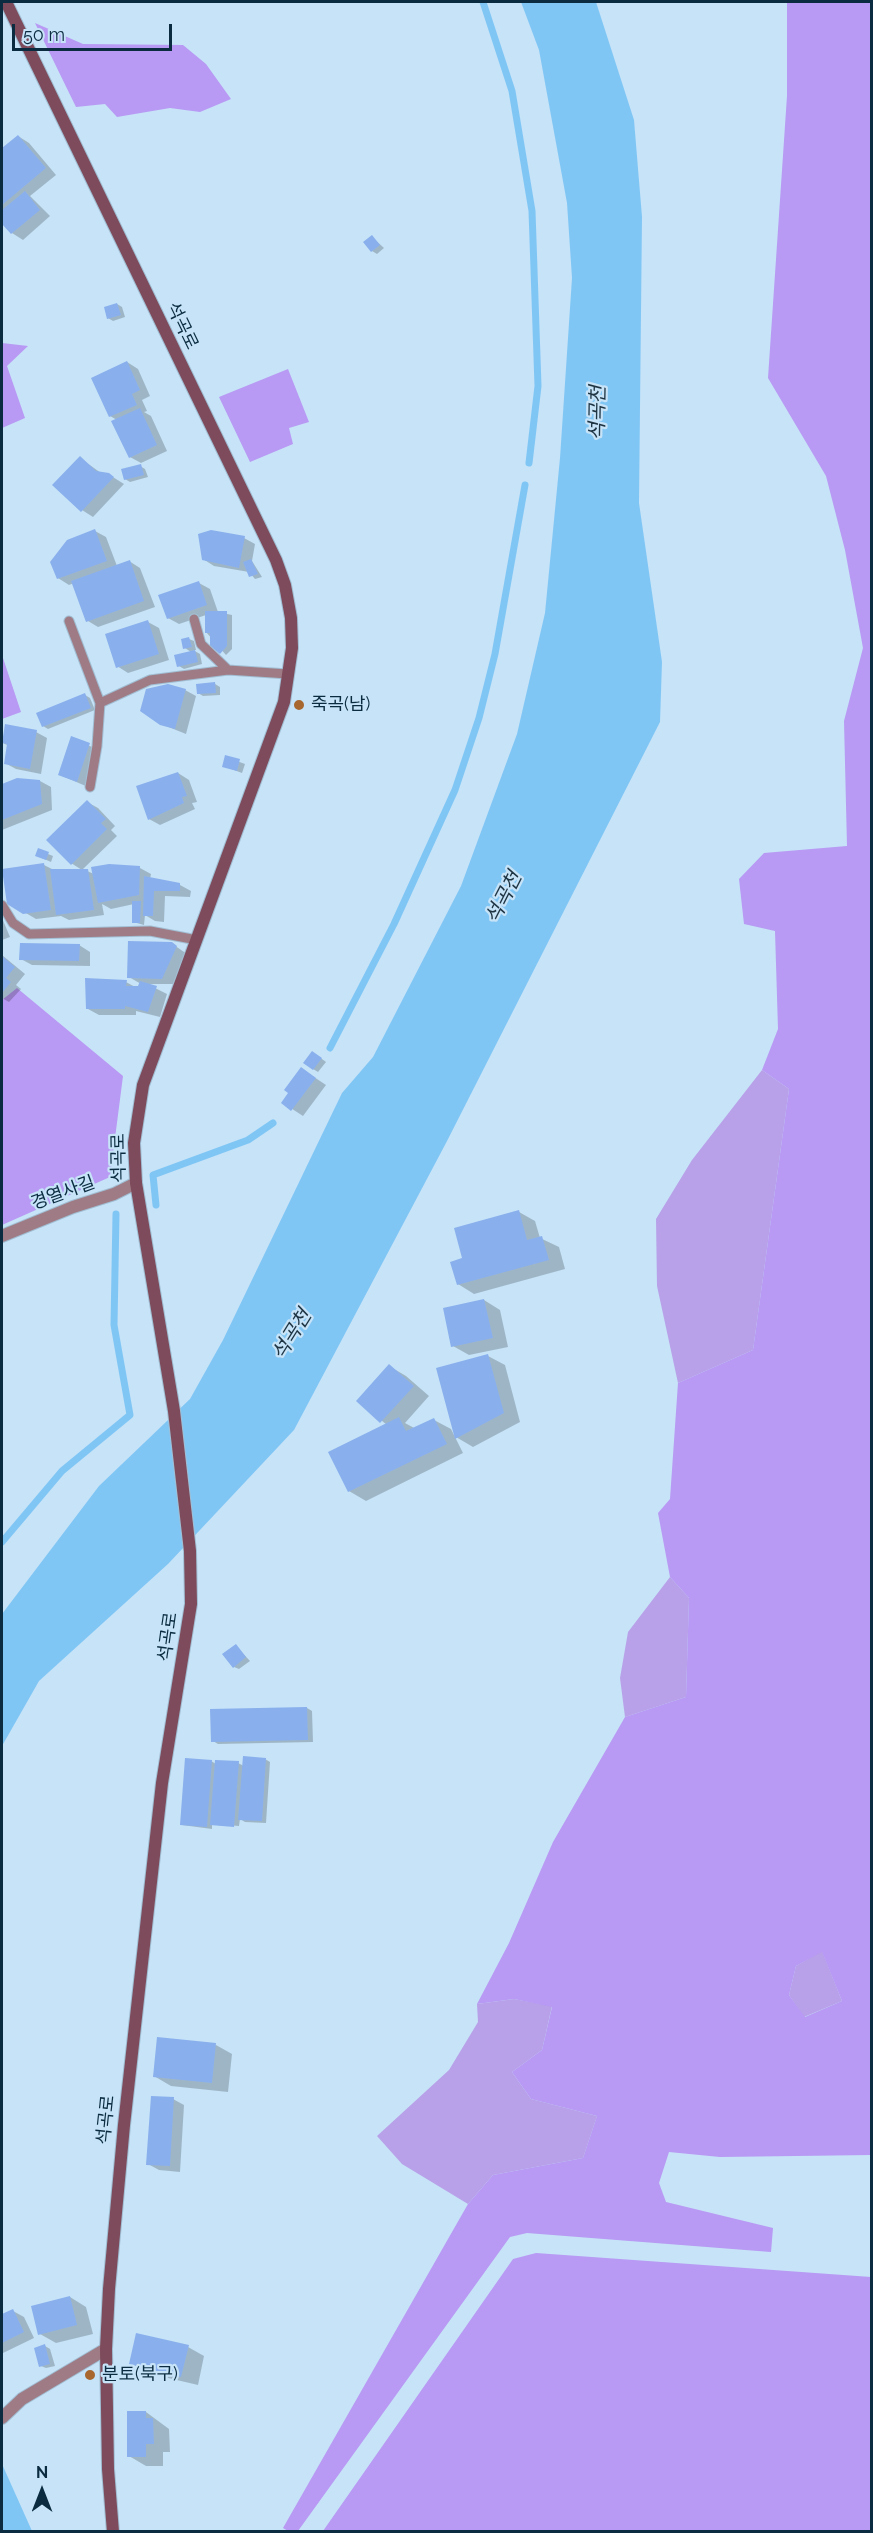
<!DOCTYPE html>
<meta charset="utf-8">
<style>
body{margin:0}
#map{position:relative;width:873px;height:2533px;overflow:hidden;background:#c6e3f8;font-family:Raleway,sans-serif}
canvas{display:block}
.frame{position:absolute;inset:0;border:3px solid #0b2c40;pointer-events:none}
.north{position:absolute;left:12px;top:2461px;width:60px;height:60px;-webkit-text-stroke:4px #c6e3f8;paint-order:stroke;rotate:0deg;font-size:16px;font-weight:700;line-height:24px;text-align:center;color:#0b2c40}
.north::after{content:'';display:block;margin:auto;width:21px;height:27px;background:#0b2c40;clip-path:polygon(50% 0,100% 100%,50% 72%,0 100%)}
.scale{position:absolute;left:12px;top:24px;width:160px;height:27px;box-sizing:border-box;border:3px solid #0b2c40;border-top:0;padding-left:8px;font-size:18px;line-height:21px;white-space:nowrap;color:#0b2c40;-webkit-text-stroke:4px #c6e3f8;paint-order:stroke}
</style>
<div id="map">
<canvas width="873" height="2533"></canvas>
<div class="frame"></div>
<div class="north">N</div>
<div class="scale">50 m</div>
</div>
<script>
const ctx = document.querySelector('canvas').getContext('2d');
ctx.lineJoin = 'round';
function paint(path, color) {
  ctx.fillStyle = color;
  ctx.fill(path, 'evenodd');
}
function poly(rows) {
  const path = new Path2D();
  for (const r of rows) {
    path.moveTo(r[0], r[1]);
    for (let i = 2; i < r.length; i += 2) path.lineTo(r[i], r[i + 1]);
  }
  return path;
}
function trace(path, color, width, dash) {
  ctx.strokeStyle = color;
  ctx.lineWidth = width;
  ctx.lineCap = dash ? 'butt' : 'round';
  ctx.setLineDash(dash || []);
  ctx.stroke(path);
}
function drawText(font, color, halo, rows, align = 'center') {
  ctx.font = font + ' Raleway,"Noto Sans KR",sans-serif';
  ctx.lineWidth = 4.5;
  ctx.setLineDash([]);
  ctx.textBaseline = 'middle';
  ctx.strokeStyle = halo;
  ctx.fillStyle = color;
  for (const [text, x, y, turn = 0] of rows) {
    ctx.save();
    ctx.translate(x, y);
    ctx.rotate((+turn || 0) * Math.PI / 180);
    ctx.textAlign = isNaN(turn) ? turn : align;
    if (halo) ctx.strokeText(text, 0, 0);
    ctx.fillText(text, 0, 0);
    ctx.restore();
  }
}
const green = poly([
 [762,1070,789,1089,753,1350,678,1383,657,1286,656,1219,692,1160],
 [670,1577,689,1598,686,1697,625,1717,620,1678,628,1632],
 [822,1951,842,2001,804,2017,789,1995,796,1966],
 [514,1999,552,2006,542,2050,512,2072,531,2099,597,2116,583,2158,493,2175,468,2204,402,2164,377,2136,449,2070,478,2022,477,2004]
]);
const forest = poly([
 [787,2,872,2,871,2155,720,2157,669,2152,659,2183,666,2202,773,2228,771,2252,527,2233,510,2237,298,2531,288,2531,283,2528,468,2204,493,2175,583,2158,597,2116,531,2099,512,2072,542,2050,552,2007,514,1999,477,2004,509,1943,553,1842,625,1717,686,1697,689,1598,670,1577,658,1513,670,1499,678,1383,753,1350,789,1089,762,1070,778,1029,775,931,744,924,739,879,764,853,847,846,844,721,863,648,845,550,826,476,768,378,787,96],
 [822,1952,842,2001,805,2017,789,1995,796,1966],
 [35,23,83,44,183,45,206,64,231,99,200,112,170,108,117,117,105,104,76,107],
 [2,343,28,346,7,366,25,418,2,428],
 [288,369,309,422,289,428,293,444,250,462,219,397],
 [2,655,21,712,2,719],
 [17,988,123,1076,110,1177,2,1225,2,1000],
 [536,2253,871,2277,871,2531,323,2531,513,2259]
]);
const water = poly([
 [521,2,596,2,634,120,642,217,639,503,662,662,660,722,446,1143,294,1430,168,1564,39,1681,2,1746,2,1614,99,1486,190,1399,223,1340,342,1093,373,1057,461,886,517,734,545,613,560,458,572,278,567,203,539,50],
 [2,2464,32,2531,2,2531]
]);
const shadow = poly([
 [18,136,29,143,56,175,30,196,50,216,23,240,12,233,2,221,2,150],
 [372,237,384,248,377,254,372,251],
 [117,304,122,307,125,317,113,321,108,318],
 [127,362,138,369,150,396,142,400,147,411,144,412,151,416,167,451,141,463,130,457,117,420,110,416],
 [80,458,101,473,108,474,124,484,93,517,82,510],
 [140,466,145,469,148,477,130,482,125,479],
 [95,531,106,537,117,566,129,561,140,568,155,607,98,627,88,621,74,583,69,585,58,578],
 [244,538,255,544,252,561,262,577,255,579,249,572,214,566,203,559],
 [199,583,210,589,218,612,232,615,232,649,226,655,206,632,206,615,179,624,168,618],
 [148,622,159,628,169,660,128,673,117,666],
 [189,639,194,641,196,650,193,650,200,654,202,664,184,669,179,666,191,652,185,648],
 [215,684,220,687,220,695,203,696,198,693],
 [185,690,196,696,186,734,161,724],
 [85,695,90,698,95,710,48,729,43,726],
 [36,732,47,738,41,774,16,769,5,763,9,746,3,743],
 [72,738,101,751,88,787,60,775],
 [226,757,245,764,242,773,223,766],
 [178,773,189,780,197,802,192,803,195,809,160,825,149,819],
 [17,779,40,781,51,787,52,810,2,830,2,785],
 [87,802,98,808,115,826,111,830,117,836,82,870,71,863],
 [48,854,53,856,51,862,42,858],
 [44,865,54,870,87,871,94,874,140,868,151,874,150,879,180,885,191,891,190,897,165,896,164,922,155,921,145,915,144,925,133,922,134,904,111,909,102,904,104,915,69,920,61,916,36,919,9,903],
 [2,918,10,937,2,940],
 [171,943,187,954,173,984,147,984,167,994,160,1017,136,1011,136,1015,99,1015,88,1009,86,979,126,982,137,988,141,984,129,977],
 [79,945,90,952,90,966,32,965,21,959],
 [2,955,25,974,16,985,21,989,9,1002,2,998],
 [318,1056,326,1062,318,1072,313,1069],
 [302,1069,326,1085,303,1116,283,1103],
 [519,1212,535,1221,540,1238,559,1247,565,1269,474,1294,458,1284,464,1259],
 [484,1300,500,1310,508,1347,469,1355,453,1346],
 [488,1356,505,1365,520,1422,473,1447,456,1437],
 [389,1366,406,1376,429,1396,405,1423,416,1429,434,1420,451,1429,463,1453,366,1501,349,1491,387,1425,358,1401],
 [236,1646,250,1661,239,1669,234,1667],
 [307,1708,312,1711,313,1742,218,1744,213,1741],
 [265,1759,270,1762,266,1823,245,1822,240,1819,239,1826,212,1824,212,1829,182,1825,211,1761,216,1764,238,1763,244,1766],
 [216,2045,232,2054,228,2092,171,2086,154,2076],
 [173,2099,184,2105,180,2172,159,2170,148,2164],
 [70,2297,86,2307,93,2334,56,2343,40,2334],
 [13,2311,24,2317,34,2338,3,2353,2,2316],
 [45,2346,50,2349,55,2366,46,2368,41,2366],
 [188,2347,204,2356,198,2385,147,2373,131,2363],
 [146,2412,169,2429,170,2452,163,2452,163,2466,146,2466,129,2456]
]);
const stream = poly([
 [483,2,512,91,532,211,538,386,529,463],
 [330,1048,394,924,455,790,479,718,495,654,525,485],
 [156,1205,153,1175,248,1140,273,1123],
 [2,1542,62,1471,130,1415,114,1325,116,1214]
]);
const building = poly([
 [18,135,46,168,2,205,2,148],
 [25,191,40,210,11,234,2,224,2,210],
 [372,235,380,245,371,252,363,242],
 [117,303,121,315,107,319,104,307],
 [127,361,140,390,132,394,137,405,109,417,91,378],
 [140,408,157,445,129,458,111,421],
 [80,456,96,471,109,473,114,477,81,512,52,485],
 [141,464,144,475,124,480,121,469],
 [95,529,107,561,57,579,50,562,67,540],
 [211,530,245,536,239,568,202,560,198,534],
 [251,559,258,574,249,577,243,562],
 [130,560,144,601,86,622,71,581],
 [199,581,207,605,167,619,158,595],
 [205,611,227,611,227,646,220,654,210,646,210,633,205,633],
 [148,620,159,654,116,668,105,634],
 [189,637,192,647,183,649,181,639],
 [195,650,198,662,177,667,174,655],
 [215,682,216,693,197,694,196,684],
 [168,684,186,689,175,729,160,725,140,711,146,689],
 [85,693,91,708,42,727,36,713],
 [5,724,37,730,30,769,4,764,7,744,2,743],
 [71,736,90,743,77,782,58,775],
 [225,755,240,759,237,771,222,767],
 [178,772,187,796,182,797,184,803,148,820,136,786],
 [17,778,40,780,42,804,2,820,2,784],
 [87,800,106,819,101,823,107,829,71,865,46,840],
 [38,848,49,852,46,860,35,856],
 [44,863,51,910,23,914,7,904,2,869],
 [109,864,140,866,139,895,98,903,91,867],
 [50,869,88,869,94,910,56,915],
 [144,876,180,883,180,891,154,891,153,916,143,916],
 [132,901,141,901,140,923,132,923],
 [128,941,172,942,177,946,162,979,127,978],
 [20,943,80,944,79,961,19,960],
 [2,956,15,967,6,978,11,982,2,993],
 [85,978,127,980,126,986,138,986,140,981,157,986,148,1012,125,1006,125,1009,86,1009],
 [312,1051,322,1058,313,1070,303,1063],
 [301,1067,316,1078,291,1111,281,1103,288,1093,284,1090],
 [519,1210,527,1240,542,1236,549,1260,457,1285,450,1262,462,1258,454,1228],
 [484,1299,493,1338,451,1347,443,1308],
 [488,1354,504,1413,455,1439,436,1368],
 [389,1364,414,1386,380,1423,356,1401],
 [399,1417,406,1431,434,1418,447,1444,348,1492,328,1452],
 [236,1644,246,1657,233,1668,222,1654],
 [307,1707,308,1740,211,1742,210,1709],
 [243,1756,266,1758,262,1821,238,1820],
 [185,1758,212,1760,207,1827,180,1825],
 [215,1760,239,1761,234,1827,210,1825],
 [157,2037,216,2043,212,2083,153,2077],
 [151,2096,174,2097,170,2166,146,2165],
 [70,2296,77,2325,38,2335,31,2306],
 [13,2309,24,2332,2,2343,2,2314],
 [136,2333,189,2345,181,2377,129,2364],
 [45,2344,50,2364,39,2367,34,2348],
 [127,2411,146,2411,146,2418,153,2418,154,2444,146,2444,146,2457,127,2457]
]);
const lane = poly([
 [194,619,201,644,228,670],
 [69,621,100,703,97,746,90,787],
 [100,703,150,680,228,670,288,674],
 [2,905,13,923,29,934,150,931,197,940]
]);
const street = poly([
 [2,1236,73,1207,114,1194,136,1183],
 [2,2418,22,2399,106,2349]
]);
const secondary = poly([
 [6,2,276,560,285,585,291,618,292,648,284,702,143,1085,134,1143,136,1183,174,1411,190,1551,191,1604,162,1783,124,2125,109,2289,106,2349,108,2469,113,2532]
]);
const markers = [
 [299,705,6,"#a7672f"],
 [90,2375,6,"#a7672f"]
];
const streetNames = [
 ["석곡로",182,326,64],
 ["석곡로",119,1158,-91],
 ["경열사길",63,1193,-20],
 ["석곡로",168,1637,-82],
 ["석곡로",106,2120,-84]
];
const poiNames = [
 ["죽곡(남)",311,705],
 ["분토(북구)",102,2375]
];
const waterNames = [
 ["석곡천",598,413,-89],
 ["석곡천",504,898,-63],
 ["석곡천",292,1335,-58]
];
paint(green, '#b8a1e8');
paint(forest, '#b899f3');
paint(water, '#80c6f5');
paint(shadow, '#0003');
trace(stream, '#80c6f5', 7);
paint(building, '#89afec');
trace(lane, '#a1bed3', 11);
trace(street, '#a1bed3', 14);
trace(secondary, '#a1bed3', 14);
trace(lane, '#9f7b85', 9);
trace(street, '#9f7b85', 12);
trace(secondary, '#7d4b5b', 12);
for (const [x, y, r, color] of markers) {
  const dot = new Path2D();
  dot.arc(x, y, r, 0, 2 * Math.PI);
  ctx.fillStyle = color;
  ctx.fill(dot);
  trace(dot, '#c6e3f8', 2);
}
drawText('18px', '#0b2c40', '#c6e3f8', streetNames);
drawText('18px', '#0b2c40', '#c6e3f8', poiNames, 'left');
drawText('italic 20px', '#1e3443', '#c6e3f8', waterNames);
</script>
